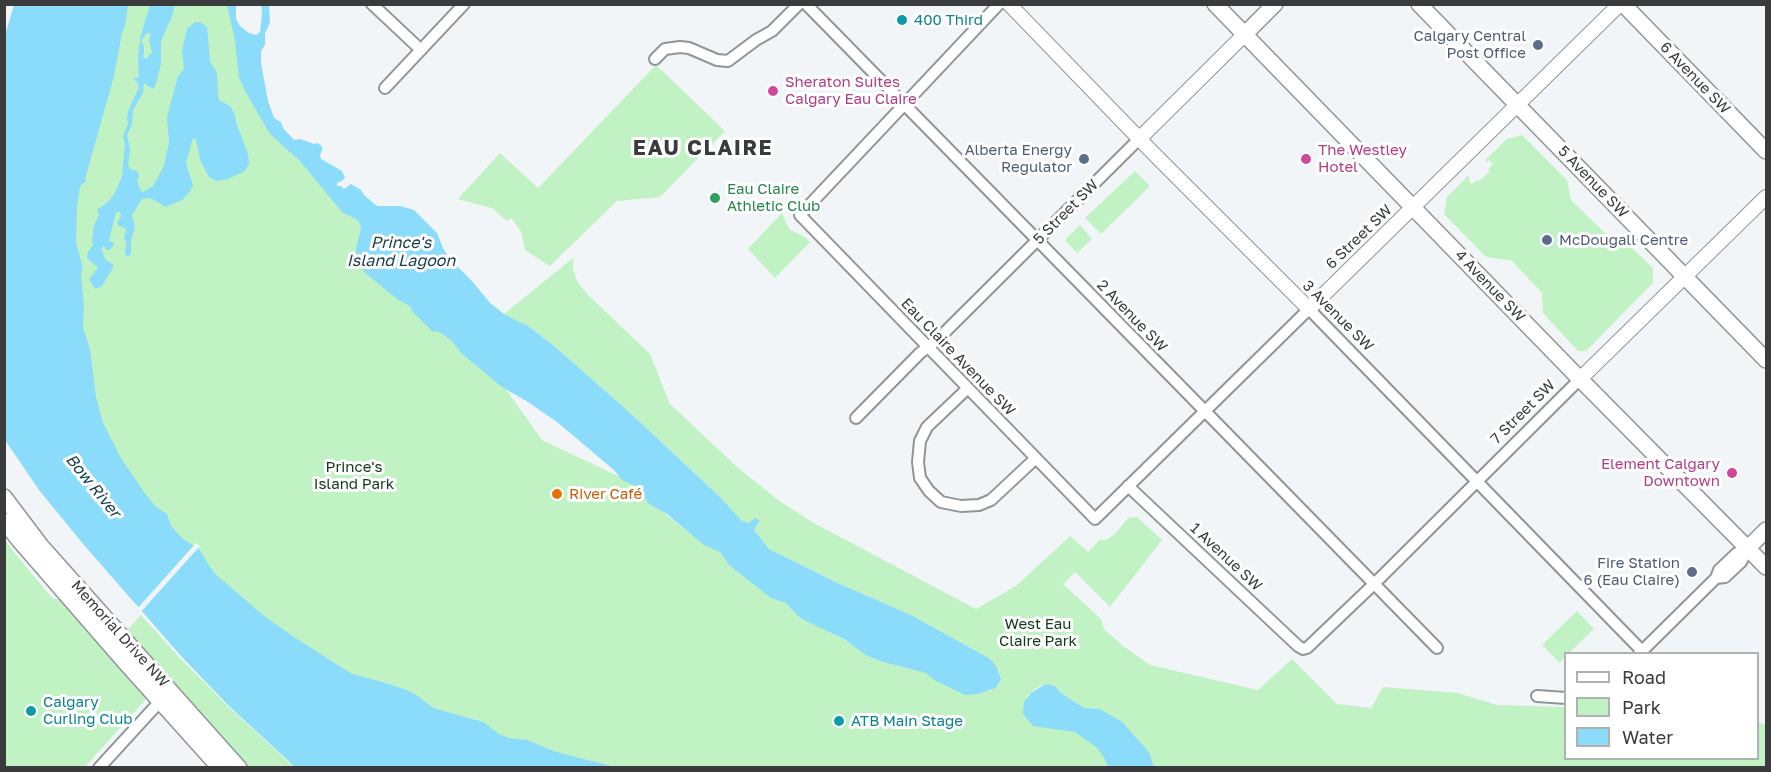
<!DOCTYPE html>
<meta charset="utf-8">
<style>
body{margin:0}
#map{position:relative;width:1771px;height:772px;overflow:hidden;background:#f1f5f8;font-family:"Golos Text",sans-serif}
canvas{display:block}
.frame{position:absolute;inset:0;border:6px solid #393b3c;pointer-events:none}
.legend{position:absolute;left:1564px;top:652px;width:195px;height:108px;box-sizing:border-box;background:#fff;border:2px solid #b0b1b1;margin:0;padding:8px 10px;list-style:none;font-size:18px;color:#393b3c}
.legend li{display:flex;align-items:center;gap:12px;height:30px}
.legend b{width:30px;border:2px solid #b0b1b1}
</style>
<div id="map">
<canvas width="1771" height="772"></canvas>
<div class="frame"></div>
<ul class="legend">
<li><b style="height:8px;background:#fff"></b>Road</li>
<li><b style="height:16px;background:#c0f2c4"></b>Park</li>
<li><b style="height:16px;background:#8bdbfb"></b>Water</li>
</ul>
</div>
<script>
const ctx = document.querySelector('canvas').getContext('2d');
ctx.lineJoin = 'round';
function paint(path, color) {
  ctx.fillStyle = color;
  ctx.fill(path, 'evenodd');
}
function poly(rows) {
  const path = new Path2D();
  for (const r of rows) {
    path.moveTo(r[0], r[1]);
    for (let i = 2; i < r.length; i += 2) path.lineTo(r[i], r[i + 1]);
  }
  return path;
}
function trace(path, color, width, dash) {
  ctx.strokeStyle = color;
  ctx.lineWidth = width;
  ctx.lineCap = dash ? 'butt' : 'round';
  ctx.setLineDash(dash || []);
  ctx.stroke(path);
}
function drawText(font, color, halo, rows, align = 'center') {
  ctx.font = font + ' "Golos Text",sans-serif';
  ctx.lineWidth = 6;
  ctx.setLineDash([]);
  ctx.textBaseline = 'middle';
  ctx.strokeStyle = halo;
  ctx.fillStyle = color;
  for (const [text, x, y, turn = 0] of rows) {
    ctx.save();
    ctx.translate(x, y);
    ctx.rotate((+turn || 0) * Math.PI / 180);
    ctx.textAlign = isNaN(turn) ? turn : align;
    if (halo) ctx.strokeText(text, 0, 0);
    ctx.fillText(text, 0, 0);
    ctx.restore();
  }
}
const green = poly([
 [124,5,232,5,260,113,356,211,498,378,542,440,639,486,651,502,688,532,720,552,727,562,773,599,779,599,787,604,796,614,873,655,989,691,994,688,999,678,990,659,978,652,911,615,840,584,769,549,754,530,760,521,745,523,742,521,720,497,628,411,553,345,528,326,504,314,573,258,573,270,578,283,588,295,650,354,670,404,736,466,778,500,812,522,976,609,1016,586,1070,536,1088,552,1100,540,1106,540,1116,533,1128,518,1137,517,1162,540,1110,607,1075,572,1063,584,1101,619,1104,629,1123,646,1150,665,1258,690,1292,659,1337,704,1371,708,1383,687,1458,693,1497,705,1565,707,1566,758,1758,758,1758,722,1766,725,1766,767,1154,767,1149,752,1100,709,1084,708,1061,693,1055,686,1046,684,1036,688,1026,697,1095,742,1110,762,1109,767,602,768,505,739,455,718,350,676,245,605,172,531,129,478,100,423,82,347,73,242,77,185],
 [656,65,725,131,660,197,617,201,550,266,525,250,521,231,511,218,507,221,492,208,458,199,500,153,538,188],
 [1522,135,1567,180,1571,200,1605,233,1624,240,1653,268,1653,283,1586,351,1578,351,1543,313,1542,293,1511,260,1491,258,1485,256,1444,214,1447,197,1468,176,1470,178,1469,181,1472,184,1477,180,1479,181,1490,171,1488,169,1493,164,1489,160,1487,162,1485,160,1507,139],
 [1135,171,1150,186,1101,234,1085,218],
 [782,213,789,229,805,237,810,242,775,278,748,249],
 [1080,225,1092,239,1077,253,1065,240],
 [4,539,13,551,53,599,60,599,125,669,146,699,85,767,5,767],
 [1577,611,1594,629,1569,653,1566,654,1565,657,1560,663,1542,645],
 [141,615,179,657,229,707,294,767,248,767,126,632]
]);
const water = poly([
 [14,5,128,5,125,26,122,33,114,76,85,179,86,181,80,186,77,206,76,242,83,268,81,274,84,307,83,328,90,349,96,397,103,423,122,460,144,492,155,506,167,514,171,526,183,539,199,549,214,573,263,615,294,637,352,674,389,684,407,690,418,696,433,708,483,722,499,734,509,738,527,740,556,752,615,767,295,767,229,706,181,656,84,545,39,490,5,440,4,42,6,32],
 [150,5,175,5,171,19,161,41,161,64,155,87,153,89,144,83,143,93,133,110,132,124,127,136,130,148,128,165,130,169,137,171,139,176,137,180,140,190,143,192,153,186,164,166,169,142,167,117,178,76,184,69,182,51,187,29,195,22,200,22,207,27,210,61,217,73,218,97,219,100,230,106,235,115,236,122,248,154,249,164,245,171,228,179,216,181,209,177,200,160,196,139,193,138,186,163,193,186,188,194,182,200,166,207,150,198,142,199,132,215,135,227,131,240,131,254,128,257,125,254,126,242,124,237,126,232,125,228,119,226,117,223,121,216,120,212,116,212,109,241,114,243,113,247,109,250,106,250,104,246,101,248,105,259,114,266,102,286,95,289,89,279,98,268,87,258,88,252,93,245,92,239,94,225,99,215,97,210,109,201,115,193,122,176,125,145,123,136,128,124,127,116,129,109,139,87,137,82,133,79,139,77,138,59,140,38],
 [147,33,149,33,151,35,149,40,152,52,146,59,142,56,144,54,144,46,141,41],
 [227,5,236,5,236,19,240,26,249,33,256,35,260,32,262,12,261,5,269,5,270,22,265,34,265,45,261,51,261,63,268,101,274,118,281,122,283,128,294,140,300,139,314,144,317,143,322,146,322,150,320,155,321,159,342,171,345,178,342,181,337,183,337,186,341,186,344,189,351,184,361,190,364,195,377,206,400,206,414,210,437,233,443,248,449,258,472,281,490,303,504,314,528,326,553,345,628,411,720,497,742,521,749,523,755,518,760,521,754,530,769,549,840,584,911,615,978,652,990,659,996,666,1001,679,996,688,977,694,965,695,934,680,926,673,880,661,866,655,844,639,808,622,798,616,786,603,771,598,729,565,720,552,704,545,667,514,649,504,637,487,622,480,614,470,557,422,528,402,502,387,461,353,452,341,441,333,436,331,433,332,412,311,411,307,397,299,364,272,356,258,356,248,361,228,359,221,342,212,300,161,270,134,244,89,239,78,235,41],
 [1046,684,1055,686,1061,693,1084,708,1100,709,1122,722,1149,752,1154,767,1108,767,1104,757,1096,747,1075,732,1033,726,1023,714,1024,702,1032,692]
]);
const pier = poly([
 [196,543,200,546,139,614,136,610]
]);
const minor = poly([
 [372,4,421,50],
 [806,4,1437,648],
 [999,4,800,215,1095,519,1309,309,1642,651],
 [655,59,665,49,680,47,689,48,717,60,728,61,756,40,772,31,799,4],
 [385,88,464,4],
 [968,388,927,427,920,441,918,462,920,478,929,491,941,502,961,506,979,505,991,500,1036,458],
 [856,418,920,353,937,340,1139,139],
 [1128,486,1298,646,1303,649,1307,648,1374,584,1580,379],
 [1716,578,1725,577,1741,562,1748,548],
 [1639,654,1716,578,1719,570,1737,553,1748,548],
 [1537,696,1566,698],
 [99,768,164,697]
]);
const tertiary = poly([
 [1009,4,1154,154,1309,309,1620,4],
 [1139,139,1245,34],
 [1580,379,1766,197]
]);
const secondary = poly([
 [1215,4,1574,373,1766,567],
 [1419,4,1766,360],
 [1623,4,1766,151],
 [1245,34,1275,4],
 [4,497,41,546,239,768],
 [4,521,19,540,125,662,220,768],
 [1748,548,1766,530]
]);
const markers = [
 [902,20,6,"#0f9aa8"],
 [1538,45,6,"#5c6f8a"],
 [773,91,6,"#d1479c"],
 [1084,159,6,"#5c6f8a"],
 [1306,159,6,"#d1479c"],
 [715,198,6,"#2e9e5b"],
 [1547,240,6,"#5c6f8a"],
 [1732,473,6,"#d1479c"],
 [557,494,6,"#e8710a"],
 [1692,572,6,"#5c6f8a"],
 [31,711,6,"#0f9aa8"],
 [839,721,6,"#0f9aa8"]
];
const cultureNames = [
 ["400 Third",914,20],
 ["Calgary",43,702],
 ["Curling Club",43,719],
 ["ATB Main Stage",851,721]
];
const serviceNames = [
 ["Calgary Central",1526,36],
 ["Post Office",1526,53],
 ["Alberta Energy",1072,150],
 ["Regulator",1072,167],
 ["McDougall Centre",1559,240,"left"],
 ["Fire Station",1680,563],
 ["6 (Eau Claire)",1680,580]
];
const streetNames = [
 ["6 Avenue SW",1695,78,46],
 ["5 Avenue SW",1593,182,46],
 ["5 Street SW",1066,212,-45],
 ["6 Street SW",1359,237,-44],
 ["4 Avenue SW",1490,286,46],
 ["2 Avenue SW",1132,316,46],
 ["3 Avenue SW",1338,316,45],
 ["Eau Claire Avenue SW",958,357,46],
 ["7 Street SW",1523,412,-45],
 ["1 Avenue SW",1226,557,43],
 ["Memorial Drive NW",120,634,48]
];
const hotelNames = [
 ["Sheraton Suites",785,82],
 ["Calgary Eau Claire",785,99],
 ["The Westley",1318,150],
 ["Hotel",1318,167],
 ["Element Calgary",1720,464,"right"],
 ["Downtown",1720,481,"right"]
];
const leisureNames = [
 ["Eau Claire",727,189],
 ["Athletic Club",727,206]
];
const parkNames = [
 ["Prince's",354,467],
 ["Island Park",354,484],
 ["West Eau",1038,624],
 ["Claire Park",1038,641]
];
const foodNames = [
 ["River Café",569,494]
];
const waterNames = [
 ["Prince's",401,243],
 ["Island Lagoon",401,261],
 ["Bow River",93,486,51]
];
const districtNames = [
 ["EAU CLAIRE",703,148]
];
paint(green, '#c0f2c4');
paint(water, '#8bdbfb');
paint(pier, '#f1f5f8');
trace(minor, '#929598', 14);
trace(tertiary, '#929598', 16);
trace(secondary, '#929598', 18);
trace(minor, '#fff', 10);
trace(tertiary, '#fff', 14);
trace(secondary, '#fff', 15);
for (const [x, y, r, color] of markers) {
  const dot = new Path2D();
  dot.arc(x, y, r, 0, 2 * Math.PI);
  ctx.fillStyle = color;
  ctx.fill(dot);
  trace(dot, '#fff', 2);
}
drawText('15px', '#0d838f', '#fff', cultureNames, 'left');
drawText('15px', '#4e5e75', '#fff', serviceNames, 'right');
drawText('15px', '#393b3c', '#fff', streetNames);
drawText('15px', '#b23c85', '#fff', hotelNames, 'left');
drawText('15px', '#27864d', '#fff', leisureNames, 'left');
drawText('15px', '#113918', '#fff', parkNames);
drawText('15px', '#c56008', '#fff', foodNames, 'left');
drawText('italic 16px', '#173c4a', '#fff', waterNames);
ctx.letterSpacing = '1.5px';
drawText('bold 21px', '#393b3c', '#fff', districtNames);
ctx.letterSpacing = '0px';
</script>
